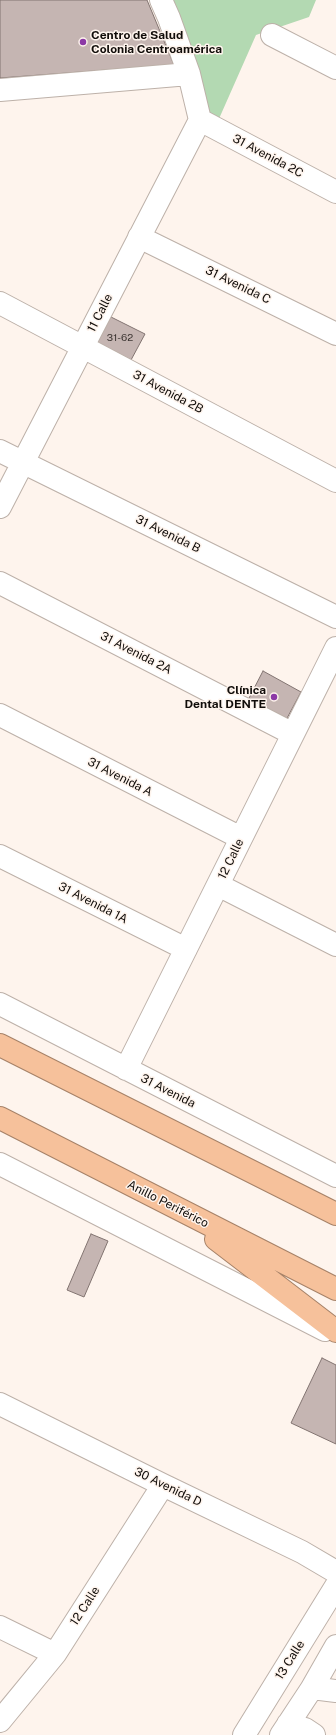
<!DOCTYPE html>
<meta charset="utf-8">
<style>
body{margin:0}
canvas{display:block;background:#fef4ed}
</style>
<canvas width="336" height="1735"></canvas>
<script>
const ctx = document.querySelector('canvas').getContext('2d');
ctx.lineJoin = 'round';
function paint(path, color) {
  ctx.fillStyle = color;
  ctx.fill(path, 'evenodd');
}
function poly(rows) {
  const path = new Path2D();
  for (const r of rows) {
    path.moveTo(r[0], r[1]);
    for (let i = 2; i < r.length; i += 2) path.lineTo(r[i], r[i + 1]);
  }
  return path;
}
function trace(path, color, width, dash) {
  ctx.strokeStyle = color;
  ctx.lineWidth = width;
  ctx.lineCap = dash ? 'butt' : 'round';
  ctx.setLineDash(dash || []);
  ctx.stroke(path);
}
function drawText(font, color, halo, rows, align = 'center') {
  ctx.font = font + ' "Public Sans",sans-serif';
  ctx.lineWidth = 3;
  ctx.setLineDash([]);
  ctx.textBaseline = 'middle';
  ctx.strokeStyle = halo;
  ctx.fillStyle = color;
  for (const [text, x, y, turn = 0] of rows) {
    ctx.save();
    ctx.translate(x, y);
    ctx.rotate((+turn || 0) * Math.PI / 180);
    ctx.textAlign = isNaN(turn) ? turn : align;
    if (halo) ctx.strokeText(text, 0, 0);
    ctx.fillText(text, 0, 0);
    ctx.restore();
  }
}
const green = poly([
 [169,0,316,0,309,17,256,35,218,121,203,113]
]);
const building = poly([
 [0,0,147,0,174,65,0,78,0,0],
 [109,316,145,334,131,360,96,342,109,316],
 [263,671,301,692,285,722,247,702,263,671],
 [91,1234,108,1241,84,1297,67,1290,91,1234],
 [322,1358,336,1365,336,1444,291,1423,322,1358]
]);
const minor = poly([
 [161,0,169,18,189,74,200,120],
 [272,35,336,68],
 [0,90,189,74],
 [200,120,336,192],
 [139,237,336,334],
 [0,303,336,481],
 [0,451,336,617],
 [0,507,200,120],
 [0,583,293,734],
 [0,715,241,838],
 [0,856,186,949],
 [218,885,336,945],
 [0,1004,336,1176],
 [126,1069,336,648],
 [0,1164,325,1330],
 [0,1404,163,1485,302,1552,336,1572],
 [0,1627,55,1654],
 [312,1688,336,1691],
 [0,1721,55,1654,163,1485],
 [288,1724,305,1729,314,1735],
 [244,1735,336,1586],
 [281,1735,312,1688,336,1646]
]);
const highway = poly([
 [0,1045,336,1214],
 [0,1118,336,1289],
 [216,1239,336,1331]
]);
const markers = [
 [83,42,4,"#8c38a6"],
 [274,697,4,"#8c38a6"]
];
const numberNames = [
 ["31-62",120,338]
];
const poiNames = [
 ["Centro de Salud",91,35],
 ["Colonia Centroamérica",91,49],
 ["Clínica",266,690,"right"],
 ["Dental DENTE",266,704,"right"]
];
const streetNames = [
 ["31 Avenida 2C",268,156,28],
 ["31 Avenida C",238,285,26],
 ["11 Calle",100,313,-63],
 ["31 Avenida 2B",168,392,28],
 ["31 Avenida B",168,534,26],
 ["31 Avenida 2A",136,653,27],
 ["31 Avenida A",120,777,27],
 ["12 Calle",231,859,-64],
 ["31 Avenida 1A",93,903,27],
 ["31 Avenida",168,1091,27],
 ["Anillo Periférico",168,1204,27],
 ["30 Avenida D",168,1487,26],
 ["12 Calle",85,1606,-57],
 ["13 Calle",290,1660,-58]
];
paint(green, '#b3d9b2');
paint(building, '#c5b5b2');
trace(building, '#827471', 1);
trace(minor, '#bdb1a9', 24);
trace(highway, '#a68268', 24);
trace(minor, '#fff', 22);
trace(highway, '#f6c19b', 22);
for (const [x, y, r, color] of markers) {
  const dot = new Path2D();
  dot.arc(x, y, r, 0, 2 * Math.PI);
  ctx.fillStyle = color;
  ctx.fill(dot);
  trace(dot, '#fef4ed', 1.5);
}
drawText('10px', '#3d3633', null, numberNames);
drawText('bold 12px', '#100c09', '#fef4ed', poiNames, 'left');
drawText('12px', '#100c09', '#fef4ed', streetNames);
</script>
